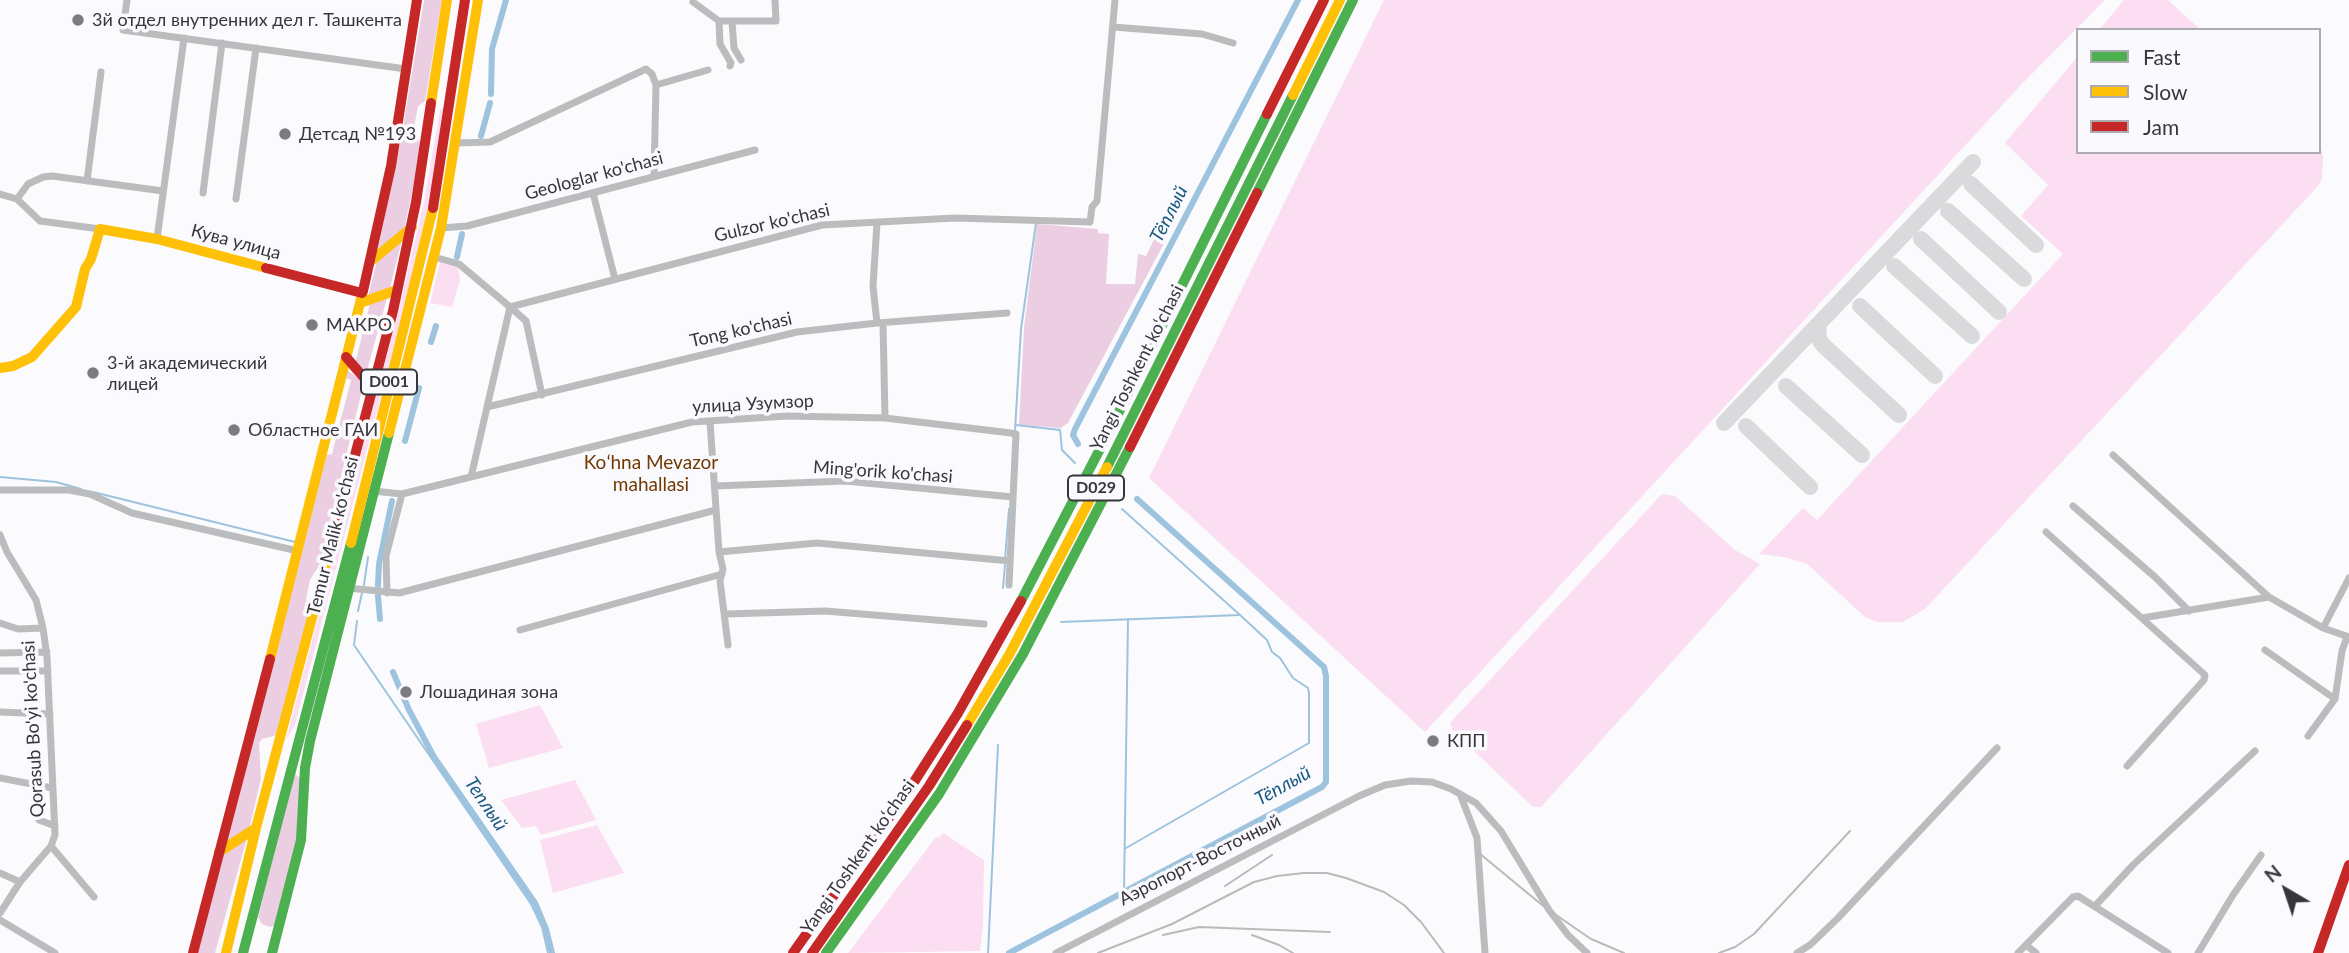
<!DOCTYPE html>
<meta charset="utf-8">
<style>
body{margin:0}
#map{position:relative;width:2349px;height:953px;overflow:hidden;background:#fbfbfd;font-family:Lato,sans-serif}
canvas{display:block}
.legend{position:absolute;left:2076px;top:28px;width:245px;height:126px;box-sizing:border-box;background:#fafafe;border:2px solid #acacb0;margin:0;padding:9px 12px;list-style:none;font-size:21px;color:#37373b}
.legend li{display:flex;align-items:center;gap:14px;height:35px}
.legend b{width:35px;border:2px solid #acacb0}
.north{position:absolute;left:2251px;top:855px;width:70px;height:70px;-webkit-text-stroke:5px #fafafe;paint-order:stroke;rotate:321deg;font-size:19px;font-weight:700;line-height:28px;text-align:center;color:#37373b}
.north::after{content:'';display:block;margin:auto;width:24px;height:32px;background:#37373b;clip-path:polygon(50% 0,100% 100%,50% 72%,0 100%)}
</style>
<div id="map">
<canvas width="2349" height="953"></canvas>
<ul class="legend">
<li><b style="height:9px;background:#4caf50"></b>Fast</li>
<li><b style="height:9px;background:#ffc107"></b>Slow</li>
<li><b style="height:9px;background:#c62828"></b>Jam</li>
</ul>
<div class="north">N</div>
</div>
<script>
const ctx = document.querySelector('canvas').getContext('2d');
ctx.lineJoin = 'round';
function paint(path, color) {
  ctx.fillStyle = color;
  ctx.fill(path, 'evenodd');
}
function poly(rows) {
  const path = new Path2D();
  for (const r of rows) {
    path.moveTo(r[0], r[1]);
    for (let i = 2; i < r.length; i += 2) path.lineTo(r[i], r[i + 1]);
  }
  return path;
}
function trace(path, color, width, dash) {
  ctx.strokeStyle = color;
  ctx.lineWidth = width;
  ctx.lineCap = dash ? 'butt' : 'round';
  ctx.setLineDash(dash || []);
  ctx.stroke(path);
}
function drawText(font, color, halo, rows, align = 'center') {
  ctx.font = font + ' Lato,sans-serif';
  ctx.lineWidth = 7;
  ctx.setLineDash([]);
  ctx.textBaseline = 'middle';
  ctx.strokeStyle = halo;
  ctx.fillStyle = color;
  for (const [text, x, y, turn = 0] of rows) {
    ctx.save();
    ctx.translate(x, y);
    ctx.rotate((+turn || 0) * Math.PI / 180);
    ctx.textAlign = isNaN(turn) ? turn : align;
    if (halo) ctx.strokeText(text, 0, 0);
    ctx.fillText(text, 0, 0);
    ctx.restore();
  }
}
const green = poly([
 [1384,0,2105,0,2018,88,1425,732,1149,478],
 [2124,0,2168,0,2201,30,2099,30],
 [2078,56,2078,152,2319,152,2319,140,2323,156,2322,178,2319,185,1925,609,1903,622,1877,622,1865,617,1854,607,1807,564,1784,557,1759,554,1803,508,1817,520,2063,254,2021,216,2048,185,2005,143],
 [443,109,429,202,403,312,295,725,286,740,399,309,424,202,440,110],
 [440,262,458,267,460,280,452,307,430,303],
 [1662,494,1675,496,1735,550,1760,564,1541,807,1533,807,1453,731,1450,723],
 [540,705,563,748,489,768,476,724],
 [575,780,596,820,541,835,536,826,522,828,501,800],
 [597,825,624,873,553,893,540,840],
 [943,833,984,860,983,927,980,951,848,953,936,837,939,838]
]);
const forest = poly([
 [424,0,442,0,425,101,418,106,413,133,422,145,404,230,378,250,402,133],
 [1164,219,1176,221,1068,423,1061,428,1019,425,1024,328,1037,224,1098,229,1098,233,1109,234,1106,284,1135,284,1138,254,1146,256],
 [402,240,390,288,368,297,377,260],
 [387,298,366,374,355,364,370,303],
 [347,370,364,382,320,564,310,580,306,599,310,607,277,735,262,739,259,743,261,778,250,826,227,844,326,455,332,454,351,380,345,378],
 [294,774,301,778,299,828,275,925,270,927,262,924,258,917],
 [247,838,215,953,198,953,223,852]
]);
const stream = poly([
 [1016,425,1060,430,1062,450,1075,463],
 [1015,430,1021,329,1036,223],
 [0,477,56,482,81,489],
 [93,492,295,542],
 [1122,509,1240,615,1267,640,1272,652,1280,658,1293,678,1308,688,1309,693,1309,743,1126,848],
 [1005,559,1009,509],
 [364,585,368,557],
 [1003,588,1005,565],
 [358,611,362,593],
 [357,621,354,645,531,904,542,927,548,953],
 [1061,622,1239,615],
 [1124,891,1128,619],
 [988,953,998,745]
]);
const canal = poly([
 [491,94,492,49,506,0],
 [481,136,490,103],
 [457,257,462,234],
 [431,342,436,326],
 [405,441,419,388],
 [1078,444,1073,435,1075,429,1298,0],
 [378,586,379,564,392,501],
 [378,596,380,619],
 [393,672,409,710,434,757,535,903,546,929,552,953],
 [1009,953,1322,787,1326,782,1326,676,1324,667,1137,499]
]);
const taxiway = poly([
 [1971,184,2036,245],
 [1948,211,2024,279],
 [1921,239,1999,312],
 [1894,266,1972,336],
 [1860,306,1935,376],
 [1818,324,1819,339,1823,345,1899,415],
 [1786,386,1862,455],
 [1724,423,1973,162],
 [1746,426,1810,487]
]);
const street = poly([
 [127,0,123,30,406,69],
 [693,2,719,21],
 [732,22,734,48,741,60],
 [1113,27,1202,34,1233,43],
 [730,66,731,63,720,44,719,21,776,21,775,0],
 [656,85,708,70],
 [456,143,490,142,646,69,652,74,656,85,654,176],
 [87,181,101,72],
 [203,193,222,43],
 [593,193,615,279],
 [0,194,17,199,40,221,100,229],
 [17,199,28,184,43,177,52,176,163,191],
 [236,199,256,48],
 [877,223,873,286,877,323],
 [441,228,467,226,755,150],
 [157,239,184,38],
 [434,257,459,264,510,307,822,225,955,218,1090,222,1092,207,1097,201,1115,0],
 [883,323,885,418],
 [487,407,797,332,877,323,1007,313],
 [710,422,719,552,723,569,720,581,728,645],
 [2113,455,2269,597],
 [471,477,510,307,526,321,542,395],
 [715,486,845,481,1013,497],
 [0,490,69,490,90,494,132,513,298,551],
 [373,491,402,494,692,422,787,416,885,418,1011,433,1016,434,1009,585],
 [2073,506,2155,577,2189,611],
 [2046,532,2205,675,2204,680,2127,766],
 [0,535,7,552,36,600,43,628,47,657,55,835,51,846,20,882,0,913],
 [719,552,817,543,1010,561],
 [348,588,399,593,716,510],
 [387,593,386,556,402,494],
 [726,614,825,611,984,624],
 [2142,618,2269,597,2323,628,2349,637],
 [0,623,18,629,43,628],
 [2323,628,2349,578],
 [520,630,722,574],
 [2265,650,2335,699],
 [0,653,47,652],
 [0,671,48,671],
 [0,712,50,714],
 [2308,736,2335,699,2342,651,2347,637],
 [0,778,52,788],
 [1460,794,1477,838,1485,953],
 [39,820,55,826],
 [51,846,94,897],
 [0,873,20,882],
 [2095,906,2133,865,2255,751],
 [0,920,55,953],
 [2026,945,2036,953],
 [1056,953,1359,796,1385,785,1411,781,1432,782,1451,789,1476,803,1501,831,1549,910,1568,935,1587,953],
 [1797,953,1810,945,1838,918,1997,748],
 [2018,953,2073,897,2078,896,2168,953],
 [2198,953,2233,895,2261,855]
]);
const fast = poly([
 [1257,193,1353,0],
 [1107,467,1293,95],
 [1021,601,1113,424,1267,114],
 [243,953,351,543],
 [272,953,301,840,305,768,310,741,389,433],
 [826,953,939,794,1023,654,1130,447]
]);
const slow = poly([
 [1293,95,1340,0],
 [431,103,447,0],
 [370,262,412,227],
 [360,303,397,290],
 [0,368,13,366,32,357,76,307,85,269,91,259,100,229,157,239,266,268],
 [389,433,441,228,478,0],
 [351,543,433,208],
 [270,659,363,291],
 [967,725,1009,655,1107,467],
 [219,852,256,828],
 [226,953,256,828,339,516]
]);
const jam = poly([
 [1267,114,1324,0],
 [433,208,465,0],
 [266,268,362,293],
 [363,291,391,166,417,0],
 [346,357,373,388],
 [1130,447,1257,193],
 [339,516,393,311,416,202,431,103],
 [193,953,270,659],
 [793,953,914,782,958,713,1021,601],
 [812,953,929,786,967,725],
 [2318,953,2349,865]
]);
const rail = poly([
 [1479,853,1542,905,1572,926,1591,939,1624,953],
 [1225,886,1272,855],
 [1163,935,1199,927,1330,932],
 [1252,935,1279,945,1293,953],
 [1098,953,1172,924,1254,882,1277,876,1304,873,1327,873,1346,878,1384,892,1404,905,1421,922,1444,953],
 [1719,953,1735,947,1754,934,1850,831]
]);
const markers = [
 [78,20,7,"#7c7c7f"],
 [285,134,7,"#7c7c7f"],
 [312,325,7,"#7c7c7f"],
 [93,373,7,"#7c7c7f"],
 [234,430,7,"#7c7c7f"],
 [406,692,7,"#7c7c7f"],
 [1433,741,7,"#7c7c7f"]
];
const shields = [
 [389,382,56],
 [1096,488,56]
];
const shieldNames = [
 ["D001",389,382],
 ["D029",1096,488]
];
const poiNames = [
 ["3й отдел внутренних дел г. Ташкента",92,20],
 ["Детсад №193",299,134],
 ["МАКРО",326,325],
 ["3-й академический",107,363],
 ["лицей",107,384],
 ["Областное ГАИ",248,430],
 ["Лошадиная зона",420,692],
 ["КПП",1447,741]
];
const streetNames = [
 ["Geologlar ko'chasi",594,176,-15],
 ["Gulzor ko'chasi",772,223,-13],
 ["Кува улица",236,242,15],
 ["Tong ko'chasi",741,330,-13],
 ["Yangi Toshkent ko‘chasi",1137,368,-63],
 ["улица Узумзор",753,404,-3],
 ["Ming'orik ko'chasi",883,472,4],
 ["Temur Malik ko'chasi",333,536,-76],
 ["Qorasub Bo'yi ko'chasi",33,729,-93],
 ["Yangi Toshkent ko‘chasi",858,857,-55],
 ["Аэропорт-Восточный",1200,860,-27]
];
const waterNames = [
 ["Тёплый",1169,214,-63],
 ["Тёплый",1283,786,-29],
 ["Теплый",486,804,56]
];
const neighbourhoodNames = [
 ["Koʻhna Mevazor",651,463],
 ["mahallasi",651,485]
];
paint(green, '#fbdef1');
paint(forest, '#eccee2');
trace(stream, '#9dc3de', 2);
trace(canal, '#9dc3de', 6);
trace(taxiway, '#dadadc', 16);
trace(street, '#bbbcbd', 7);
trace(fast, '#4caf50', 10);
trace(slow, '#ffc107', 10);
trace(jam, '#c62828', 10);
trace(rail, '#bababc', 2);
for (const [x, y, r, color] of markers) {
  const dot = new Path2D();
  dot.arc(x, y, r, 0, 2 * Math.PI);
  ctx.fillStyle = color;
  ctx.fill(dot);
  trace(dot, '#fafafe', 2.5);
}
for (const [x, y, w] of shields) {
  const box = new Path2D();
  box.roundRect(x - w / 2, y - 12.5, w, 25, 5);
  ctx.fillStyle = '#fafafe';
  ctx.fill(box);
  trace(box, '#37373b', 2);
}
drawText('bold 16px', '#37373b', null, shieldNames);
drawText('18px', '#37373b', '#fafafe', poiNames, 'left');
drawText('18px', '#37373b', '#fafafe', streetNames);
drawText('italic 19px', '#1c5a80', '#fafafe', waterNames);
drawText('19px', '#713900', '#fafafe', neighbourhoodNames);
</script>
